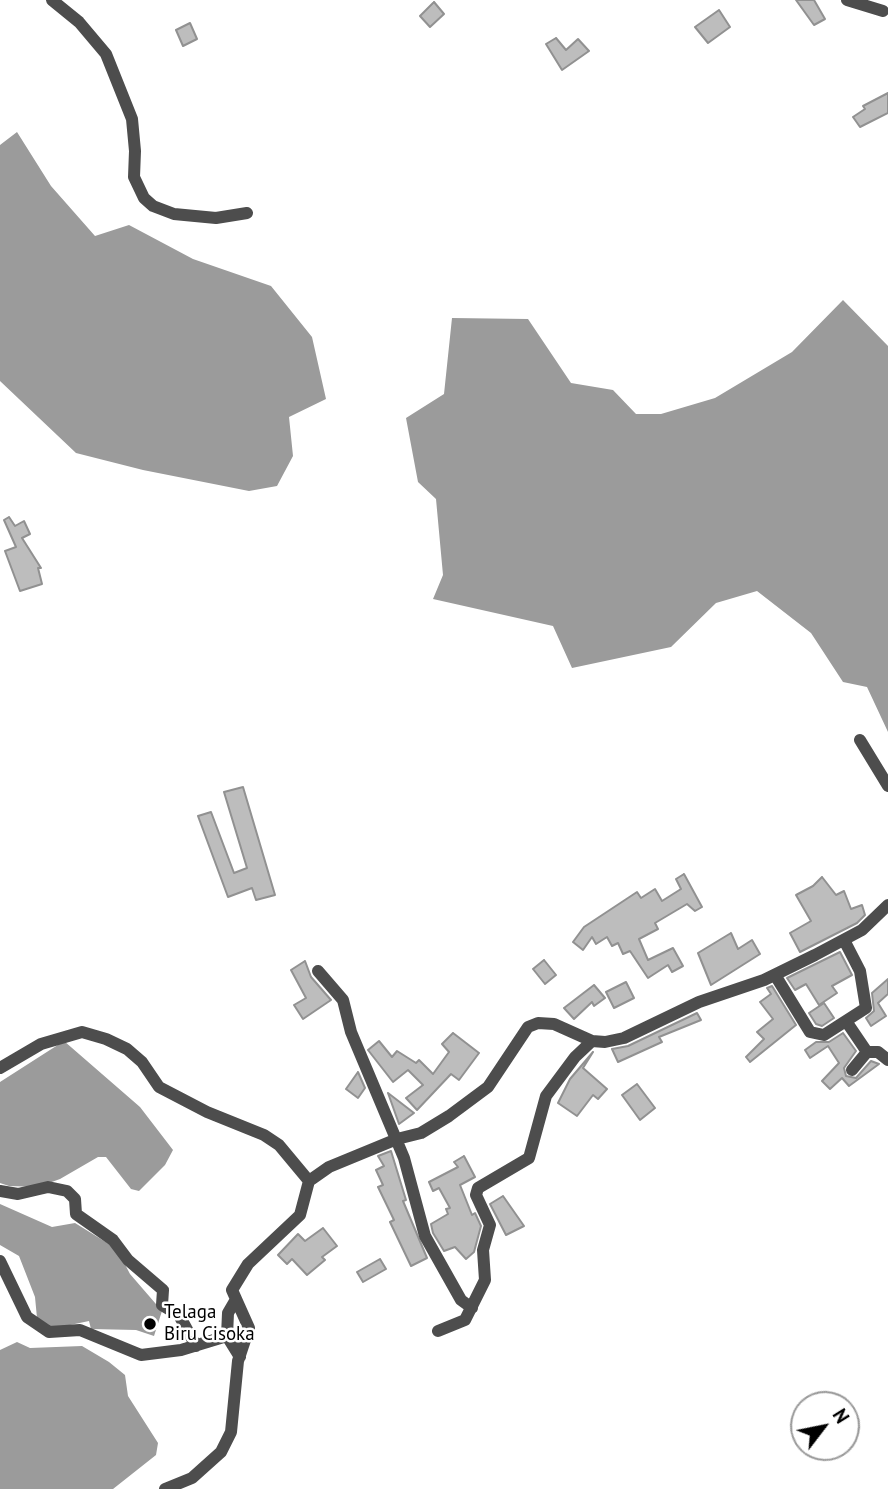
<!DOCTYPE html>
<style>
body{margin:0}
#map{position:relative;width:888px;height:1489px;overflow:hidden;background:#fff;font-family:"PT Sans",sans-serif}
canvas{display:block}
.north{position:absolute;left:790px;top:1391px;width:70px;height:70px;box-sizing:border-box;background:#fff;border:2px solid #999;border-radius:50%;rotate:58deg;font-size:19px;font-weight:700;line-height:28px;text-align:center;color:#000}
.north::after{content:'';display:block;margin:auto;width:24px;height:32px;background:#000;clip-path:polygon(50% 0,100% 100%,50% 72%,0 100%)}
</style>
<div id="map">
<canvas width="888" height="1489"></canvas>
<div class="north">N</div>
</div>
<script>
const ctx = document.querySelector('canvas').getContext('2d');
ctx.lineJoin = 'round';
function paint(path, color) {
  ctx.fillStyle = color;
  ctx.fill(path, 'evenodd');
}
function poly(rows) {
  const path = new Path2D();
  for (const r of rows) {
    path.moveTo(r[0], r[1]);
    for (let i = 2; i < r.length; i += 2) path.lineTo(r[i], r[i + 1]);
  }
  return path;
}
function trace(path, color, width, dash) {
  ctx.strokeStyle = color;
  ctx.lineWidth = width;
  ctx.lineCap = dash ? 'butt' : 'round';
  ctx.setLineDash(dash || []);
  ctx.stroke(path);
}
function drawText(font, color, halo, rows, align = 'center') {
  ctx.font = font + ' "PT Sans",sans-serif';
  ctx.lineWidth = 5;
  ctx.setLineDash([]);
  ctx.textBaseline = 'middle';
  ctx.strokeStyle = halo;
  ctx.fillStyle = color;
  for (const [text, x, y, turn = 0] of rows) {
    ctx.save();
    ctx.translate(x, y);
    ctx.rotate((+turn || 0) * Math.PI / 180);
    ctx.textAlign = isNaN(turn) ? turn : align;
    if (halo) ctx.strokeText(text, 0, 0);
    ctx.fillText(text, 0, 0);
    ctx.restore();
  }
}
const water = poly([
 [17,132,51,186,95,236,129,225,193,259,271,286,312,337,326,399,289,417,293,456,277,486,249,491,143,470,76,453,0,381,0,145],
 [843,300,888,346,888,732,867,687,843,682,811,633,757,591,716,603,671,647,572,668,553,626,433,599,443,575,436,499,418,482,406,418,444,394,452,318,528,319,571,383,613,390,636,414,661,414,715,398,792,352],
 [64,1041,140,1107,173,1150,165,1165,139,1191,131,1189,106,1157,98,1157,60,1179,38,1187,9,1186,0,1183,0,1082],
 [0,1204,52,1227,75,1223,117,1249,130,1274,162,1311,154,1336,136,1330,91,1329,89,1321,51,1329,37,1318,35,1297,19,1256,0,1245],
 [17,1342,30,1348,82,1346,109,1362,125,1375,128,1396,158,1443,156,1455,113,1489,0,1489,0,1350]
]);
const building = poly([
 [796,0,814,0,825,19,814,25,796,0],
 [434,2,444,14,430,27,420,16,434,2],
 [719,10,730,27,708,43,695,27,719,10],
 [190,23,197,39,183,46,176,30,190,23],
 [556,38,566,50,578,39,589,51,562,70,546,44,556,38],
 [888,93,888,113,860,127,853,117,865,109,863,106,888,93],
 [9,517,15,526,24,521,30,534,22,538,41,568,38,568,42,584,20,591,5,551,16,547,4,520,9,517],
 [243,787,275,895,256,900,252,888,228,897,198,816,211,812,234,873,247,868,224,792,243,787],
 [684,874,702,907,695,911,687,904,655,923,658,929,639,939,648,960,673,948,683,966,672,972,668,965,648,978,630,951,623,954,618,943,612,946,607,937,596,944,592,937,583,950,573,942,584,927,637,892,641,898,655,889,662,901,681,889,676,879,684,874],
 [822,877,836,895,844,891,851,909,862,905,865,915,857,923,800,952,790,933,811,921,796,895,813,886,822,877],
 [731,933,738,949,752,940,760,954,711,985,698,953,731,933],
 [840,952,852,975,832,986,837,993,819,1005,806,984,795,990,787,978,840,952],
 [544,960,556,975,545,984,533,969,544,960],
 [305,961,311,977,331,1000,303,1019,294,1005,306,998,291,970,305,961],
 [888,979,888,994,878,1003,886,1016,871,1026,866,1018,874,1011,872,993,888,979],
 [626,982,634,998,614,1008,606,992,626,982],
 [594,985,605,998,594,1006,592,1002,574,1019,564,1008,594,985],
 [772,986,796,1025,750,1062,746,1057,764,1039,757,1032,773,1019,760,1002,771,994,767,988,772,986],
 [824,1003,834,1018,822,1026,816,1024,809,1013,824,1003],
 [697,1013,701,1020,659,1037,662,1042,618,1062,612,1049,628,1046,697,1013],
 [453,1033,479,1053,459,1080,451,1074,417,1110,406,1098,423,1085,408,1070,393,1082,368,1050,379,1041,392,1057,397,1051,416,1063,419,1060,433,1074,449,1052,442,1044,453,1033],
 [843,1033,856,1051,844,1068,846,1076,856,1078,871,1061,879,1064,849,1086,842,1078,830,1089,822,1081,839,1063,828,1046,810,1058,805,1050,816,1042,829,1042,843,1033],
 [593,1052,583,1068,607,1089,598,1099,593,1095,577,1116,558,1103,570,1079,593,1052],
 [358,1072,365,1088,358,1098,346,1089,358,1072],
 [637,1084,655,1108,640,1120,622,1095,637,1084],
 [388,1093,414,1113,399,1124,388,1093],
 [391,1151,406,1200,403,1201,427,1258,411,1266,390,1222,394,1220,378,1187,383,1185,376,1170,384,1166,378,1156,391,1151],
 [464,1156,475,1177,460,1185,472,1215,475,1213,481,1226,474,1252,466,1259,455,1247,444,1251,433,1233,431,1224,448,1214,446,1209,450,1208,439,1188,433,1191,429,1182,458,1167,454,1162,464,1156],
 [503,1196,524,1226,506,1235,490,1204,503,1196],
 [323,1228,337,1246,322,1257,325,1260,307,1275,292,1259,287,1264,278,1255,298,1234,305,1241,323,1228],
 [380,1259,386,1269,363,1282,357,1272,380,1259]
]);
const minor = poly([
 [52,0,79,22,106,54,132,119,135,151,134,177,144,198,153,206,174,214,216,218,247,213],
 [847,0,883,11],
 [860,740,888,786],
 [318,971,343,1000,351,1032,404,1158,425,1236,461,1300,472,1308],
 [775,975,810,1032,824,1035,866,1008,860,971,844,940],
 [846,1021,867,1052,852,1070],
 [867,1052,878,1052,888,1060],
 [0,1068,41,1044,82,1032,106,1039,127,1049,142,1062,159,1087,207,1112,264,1135,279,1145,309,1181,300,1215,248,1264,232,1290,249,1328,238,1361,231,1432,221,1452,192,1478,165,1489],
 [309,1181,329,1167,397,1139,421,1133,449,1116,488,1087,528,1027,538,1023,554,1024,592,1041,605,1042,624,1038,699,1002,764,980,815,955,862,930,888,905],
 [0,1191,18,1194,48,1187,67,1191,75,1199,76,1214,113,1240,128,1260,163,1290,162,1305,179,1315,196,1346],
 [0,1261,27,1317,49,1332,80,1330,141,1355,181,1350,227,1336],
 [235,1301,228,1313,227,1336,240,1357],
 [438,1331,465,1320,485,1280,483,1250,490,1225,476,1195,478,1188,529,1158,546,1096,575,1057,592,1041]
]);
const markers = [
 [150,1324,7,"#000"]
];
const poiNames = [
 ["Telaga",164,1313],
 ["Biru Cisoka",164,1335]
];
paint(water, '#9b9b9b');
paint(building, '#bdbdbd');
trace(building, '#919191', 2);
trace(minor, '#4d4d4d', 12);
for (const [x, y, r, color] of markers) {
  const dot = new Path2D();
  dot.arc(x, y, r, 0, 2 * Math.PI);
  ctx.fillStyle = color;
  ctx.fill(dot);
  trace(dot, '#fff', 2.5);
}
drawText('19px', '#000', '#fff', poiNames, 'left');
</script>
